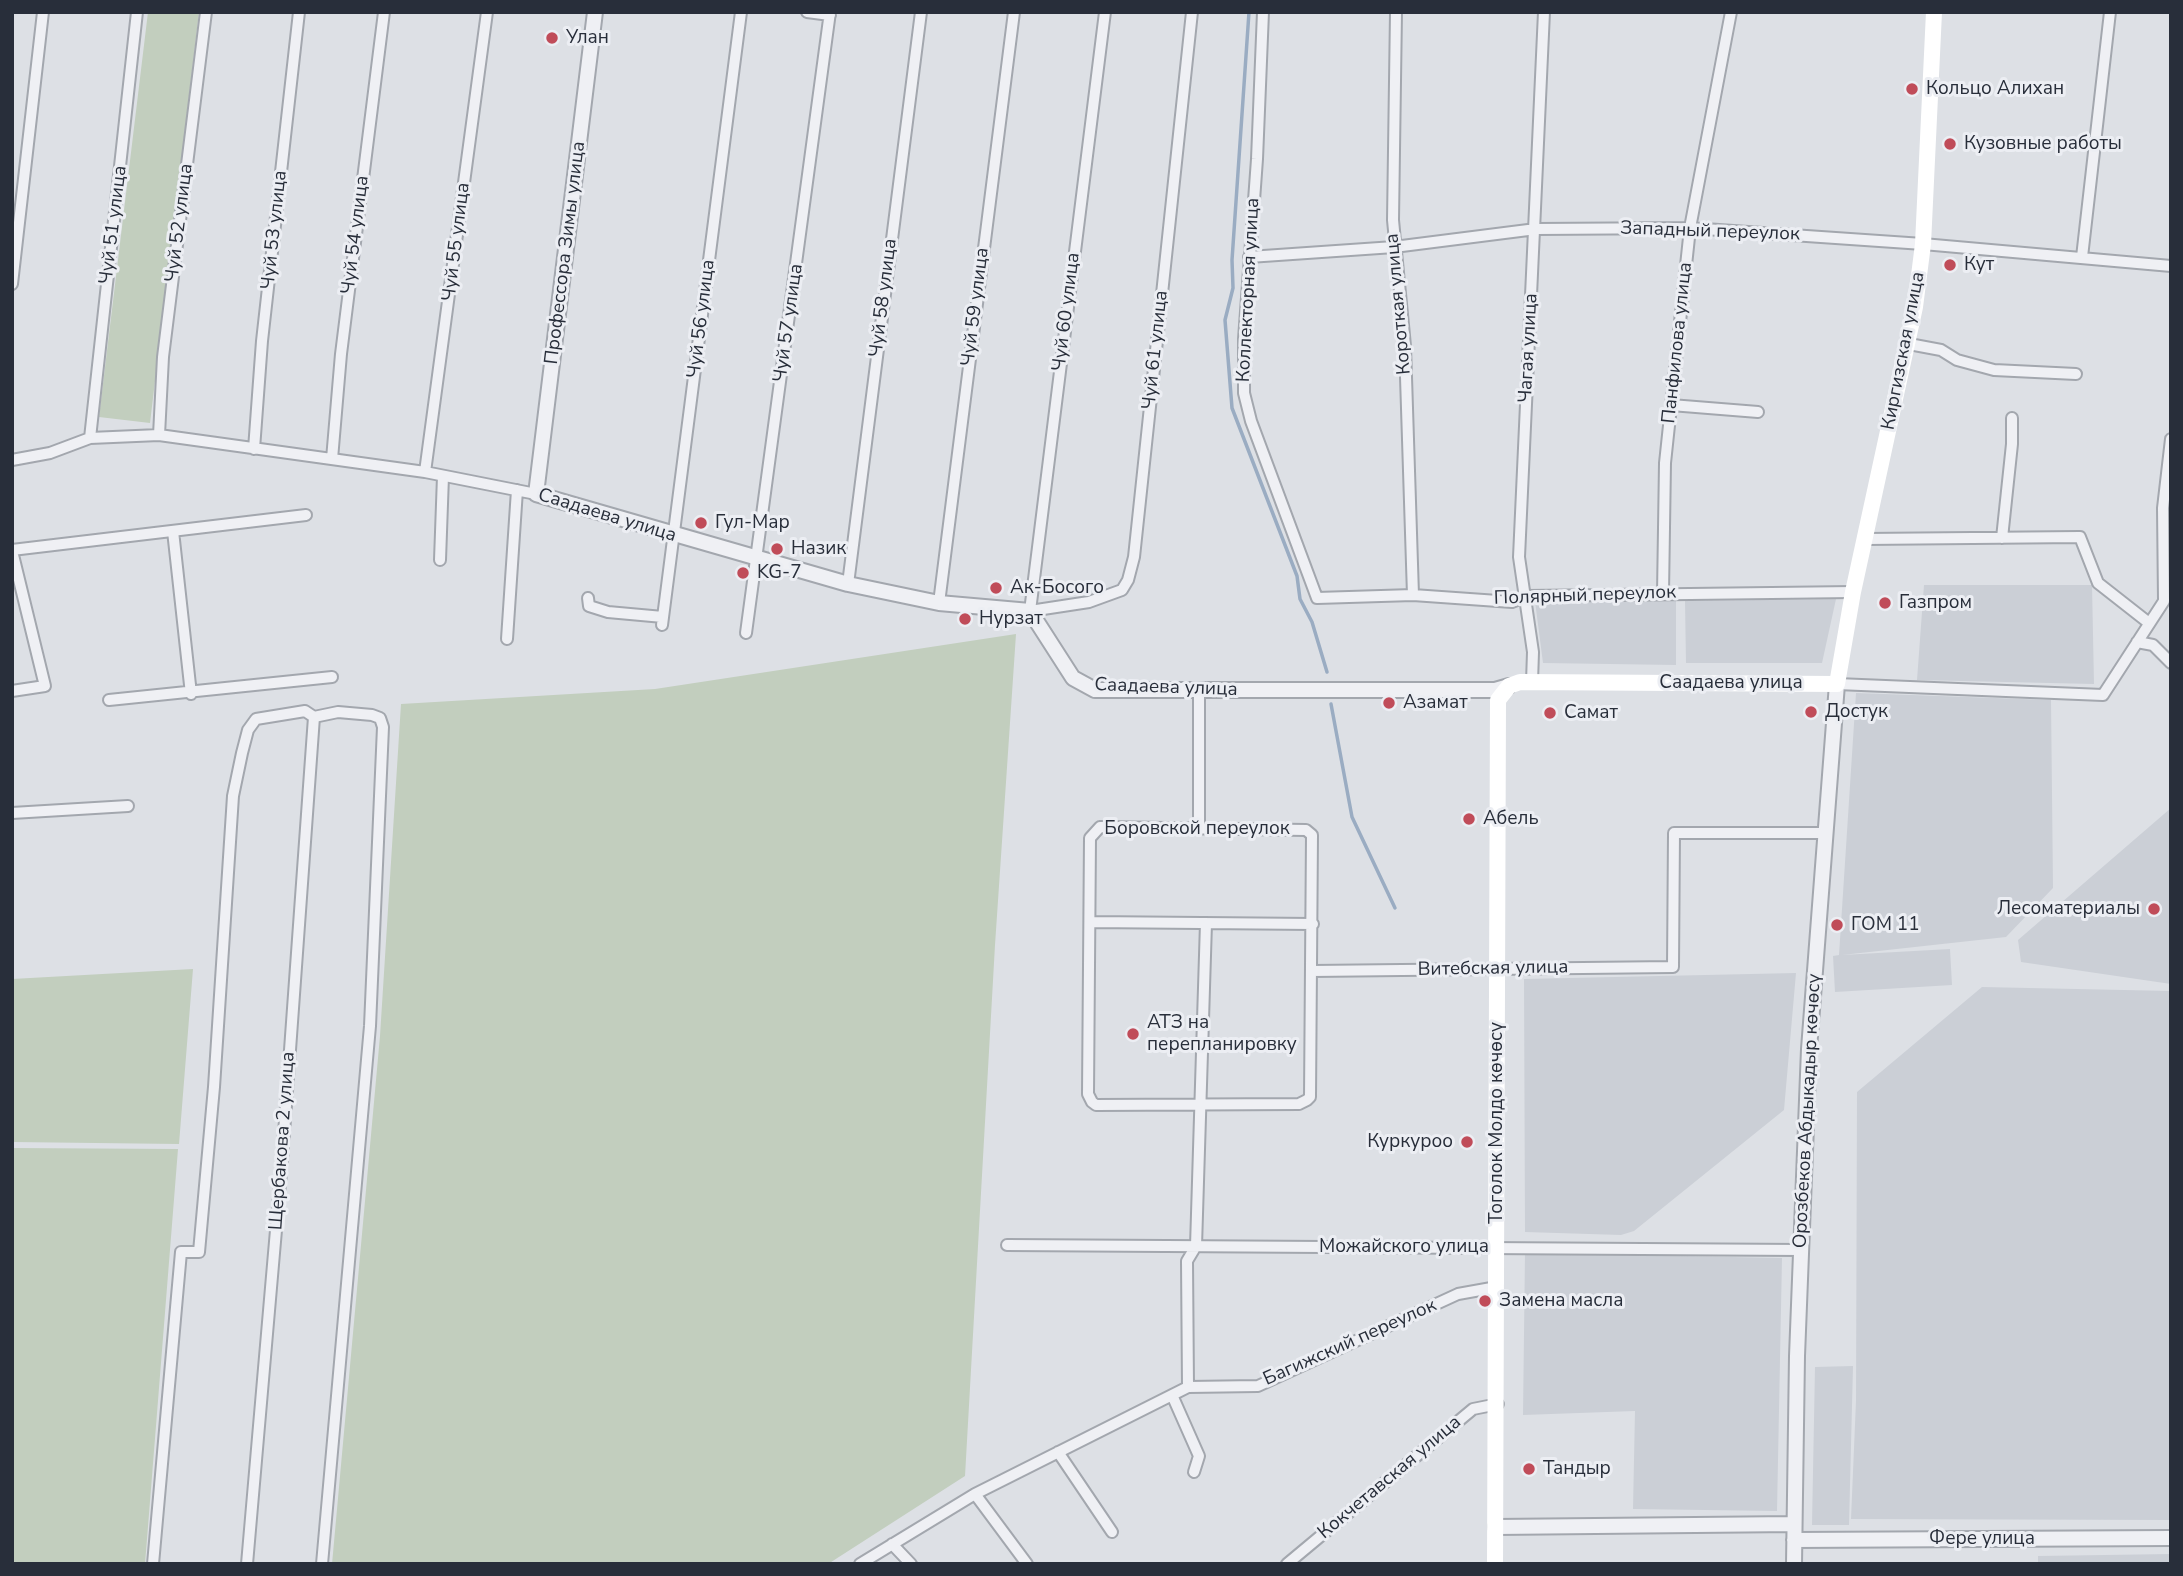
<!DOCTYPE html>
<meta charset="utf-8">
<style>
body{margin:0}
#map{position:relative;width:2183px;height:1576px;overflow:hidden;background:#dde0e5;font-family:"Nunito Sans",sans-serif}
canvas{display:block}
.frame{position:absolute;inset:0;border:14px solid #282e3a;pointer-events:none}
</style>
<div id="map">
<canvas width="2183" height="1576"></canvas>
<div class="frame"></div>
</div>
<script>
const ctx = document.querySelector('canvas').getContext('2d');
ctx.lineJoin = 'round';
function paint(path, color) {
  ctx.fillStyle = color;
  ctx.fill(path, 'evenodd');
}
function poly(rows) {
  const path = new Path2D();
  for (const r of rows) {
    path.moveTo(r[0], r[1]);
    for (let i = 2; i < r.length; i += 2) path.lineTo(r[i], r[i + 1]);
  }
  return path;
}
function trace(path, color, width, dash) {
  ctx.strokeStyle = color;
  ctx.lineWidth = width;
  ctx.lineCap = dash ? 'butt' : 'round';
  ctx.setLineDash(dash || []);
  ctx.stroke(path);
}
function drawText(font, color, halo, rows, align = 'center') {
  ctx.font = font + ' "Nunito Sans",sans-serif';
  ctx.lineWidth = 6;
  ctx.setLineDash([]);
  ctx.textBaseline = 'middle';
  ctx.strokeStyle = halo;
  ctx.fillStyle = color;
  for (const [text, x, y, turn = 0] of rows) {
    ctx.save();
    ctx.translate(x, y);
    ctx.rotate((+turn || 0) * Math.PI / 180);
    ctx.textAlign = isNaN(turn) ? turn : align;
    if (halo) ctx.strokeText(text, 0, 0);
    ctx.fillText(text, 0, 0);
    ctx.restore();
  }
}
const built = poly([
 [1924,585,2092,585,2094,684,1917,680],
 [1836,599,1822,663,1686,663,1685,601],
 [1535,601,1676,601,1676,665,1543,663],
 [1856,693,2051,700,2053,888,2006,937,1842,955,1950,949,1952,985,1835,992,1833,956,1839,955],
 [2171,808,2171,984,2021,962,2018,940],
 [1796,973,1784,1110,1634,1231,1621,1235,1525,1232,1524,979],
 [1982,987,2171,991,2171,1520,1851,1519,1856,1401,1857,1092],
 [1525,1253,1782,1258,1777,1511,1633,1509,1635,1411,1523,1415],
 [1853,1366,1849,1525,1812,1525,1815,1367],
 [2171,1554,2171,1564,2038,1564,2038,1556]
]);
const green = poly([
 [148,12,199,12,150,423,99,417],
 [1016,634,995,945,965,1476,828,1564,332,1564,380,1036,401,704,655,689],
 [193,969,179,1144,12,1142,12,979],
 [12,1148,178,1149,145,1564,12,1564]
]);
const stream = poly([
 [1249,12,1232,260,1233,288,1225,320,1232,408,1297,576,1300,599,1312,622,1327,672],
 [1331,704,1352,817,1395,908]
]);
const minor = poly([
 [807,12,830,15],
 [1105,12,1030,611,1089,602,1122,590,1128,580,1134,557,1192,12],
 [1263,12,1257,159,1244,339,1244,393,1251,421,1317,598,1413,595,1512,602,1527,596,1853,592],
 [1396,12,1393,220,1405,346,1413,595],
 [1249,257,1394,247,1536,229,1690,228,1923,244,2171,266],
 [2082,257,2110,12],
 [12,284,43,12],
 [1909,344,1941,350,1957,360,1994,370,2076,374],
 [1671,405,1758,412],
 [159,435,163,357,206,12],
 [90,438,137,12],
 [254,449,262,341,299,12],
 [332,459,341,354,384,12],
 [12,460,50,453,90,438,159,435,425,472,536,494],
 [425,472,487,12],
 [173,531,191,694],
 [2002,538,2012,444,2012,418],
 [1865,539,2080,537,2098,583,2149,623],
 [12,550,306,515],
 [12,551,45,686,12,691],
 [440,560,443,476],
 [848,584,921,12],
 [1663,593,1665,463,1690,228,1731,12],
 [588,598,589,606,608,612,663,617],
 [939,603,1014,12],
 [662,625,741,12],
 [746,633,830,12],
 [507,639,517,490],
 [2137,642,2153,645,2171,663],
 [1532,682,1533,652,1519,557,1544,12],
 [1837,684,2103,695,2164,601,2163,508,2171,439],
 [1199,690,1199,828],
 [109,700,332,677],
 [314,717,338,712,372,715,380,718,383,727,370,1026,322,1564],
 [12,813,128,806],
 [1100,827,1306,830,1312,835,1310,1097,1307,1100,1299,1104,1096,1105,1092,1102,1088,1094,1090,838,1100,827],
 [1090,922,1313,924],
 [1312,971,1673,967,1674,833,1826,833],
 [1007,1245,1801,1250],
 [1188,1387,1187,1261,1196,1246,1206,923],
 [1172,1395,1199,1456,1194,1472],
 [1058,1452,1112,1532],
 [975,1494,1027,1564],
 [892,1544,911,1564],
 [153,1564,181,1252,199,1252,214,1087,233,796,242,753,248,730,256,719,305,711,314,717],
 [247,1564,282,1161,314,717],
 [860,1564,975,1494,1188,1387,1258,1386,1458,1294,1497,1287],
 [1287,1564,1473,1409,1498,1404]
]);
const tertiary = poly([
 [595,12,536,494,848,584,939,603,1030,611,1073,678,1095,690,1495,690,1509,686],
 [1496,1527,1794,1524],
 [1794,1540,2171,1538],
 [1794,1564,1797,1356,1809,1049,1837,684]
]);
const secondary = poly([
 [1495,1564,1498,700,1509,686,1520,682,1837,684,1853,592,1915,307,1923,244,1934,12]
]);
const markers = [
 [552,38,7,"#c04c59"],
 [1912,89,7,"#c04c59"],
 [1950,144,7,"#c04c59"],
 [1950,265,7,"#c04c59"],
 [701,523,7,"#c04c59"],
 [777,549,7,"#c04c59"],
 [743,573,7,"#c04c59"],
 [996,588,7,"#c04c59"],
 [1885,603,7,"#c04c59"],
 [965,619,7,"#c04c59"],
 [1389,703,7,"#c04c59"],
 [1811,712,7,"#c04c59"],
 [1550,713,7,"#c04c59"],
 [1469,819,7,"#c04c59"],
 [2154,909,7,"#c04c59"],
 [1837,925,7,"#c04c59"],
 [1133,1034,7,"#c04c59"],
 [1467,1142,7,"#c04c59"],
 [1485,1301,7,"#c04c59"],
 [1529,1469,7,"#c04c59"]
];
const poiNames = [
 ["Улан",566,38],
 ["Кольцо Алихан",1926,89],
 ["Кузовные работы",1964,144],
 ["Кут",1964,265],
 ["Гул-Мар",715,523],
 ["Назик",791,549],
 ["KG-7",757,573],
 ["Ак-Босого",1010,588],
 ["Газпром",1899,603],
 ["Нурзат",979,619],
 ["Азамат",1403,703],
 ["Достук",1825,712],
 ["Самат",1564,713],
 ["Абель",1483,819],
 ["Лесоматериалы",2140,909,"right"],
 ["ГОМ 11",1851,925],
 ["АТЗ на",1147,1023],
 ["перепланировку",1147,1045],
 ["Куркуроо",1453,1142,"right"],
 ["Замена масла",1499,1301],
 ["Тандыр",1543,1469]
];
const streetNames = [
 ["Чуй 52 улица",180,223,-83],
 ["Чуй 51 улица",114,225,-83],
 ["Чуй 53 улица",275,230,-84],
 ["Западный переулок",1710,232,2],
 ["Чуй 54 улица",356,235,-83],
 ["Чуй 55 улица",457,242,-83],
 ["Профессора Зимы улица",566,253,-83],
 ["Коллекторная улица",1249,290,-87],
 ["Чуй 58 улица",884,298,-83],
 ["Короткая улица",1399,304,-95],
 ["Чуй 59 улица",976,307,-83],
 ["Чуй 60 улица",1067,312,-83],
 ["Чуй 56 улица",702,319,-83],
 ["Чуй 57 улица",789,323,-82],
 ["Панфилова улица",1678,343,-84],
 ["Чагая улица",1529,348,-87],
 ["Чуй 61 улица",1156,350,-84],
 ["Киргизская улица",1904,351,-79],
 ["Саадаева улица",607,516,17],
 ["Полярный переулок",1585,596,-2],
 ["Саадаева улица",1731,683],
 ["Саадаева улица",1166,688,2],
 ["Боровской переулок",1197,829],
 ["Витебская улица",1493,969,-1],
 ["Орозбеков Абдыкадыр көчөсү",1808,1111,-87],
 ["Тоголок Молдо көчөсү",1497,1123,-90],
 ["Щербакова 2 улица",283,1141,-86],
 ["Можайского улица",1404,1247],
 ["Багижский переулок",1350,1343,-24],
 ["Кокчетавская улица",1390,1478,-40],
 ["Фере улица",1982,1539]
];
paint(built, '#cbcfd6');
paint(green, '#c2cebe');
trace(stream, '#9aacc2', 3.5);
trace(minor, '#a3a7ae', 14);
trace(tertiary, '#a3a7ae', 18);
trace(minor, '#eff0f4', 10);
trace(tertiary, '#eff0f4', 14);
trace(secondary, '#fff', 16);
for (const [x, y, r, color] of markers) {
  const dot = new Path2D();
  dot.arc(x, y, r, 0, 2 * Math.PI);
  ctx.fillStyle = color;
  ctx.fill(dot);
  trace(dot, '#eceef3', 2.5);
}
drawText('19px', '#282e3a', '#eceef3', poiNames, 'left');
drawText('19px', '#282e3a', '#eceef3', streetNames);
</script>
